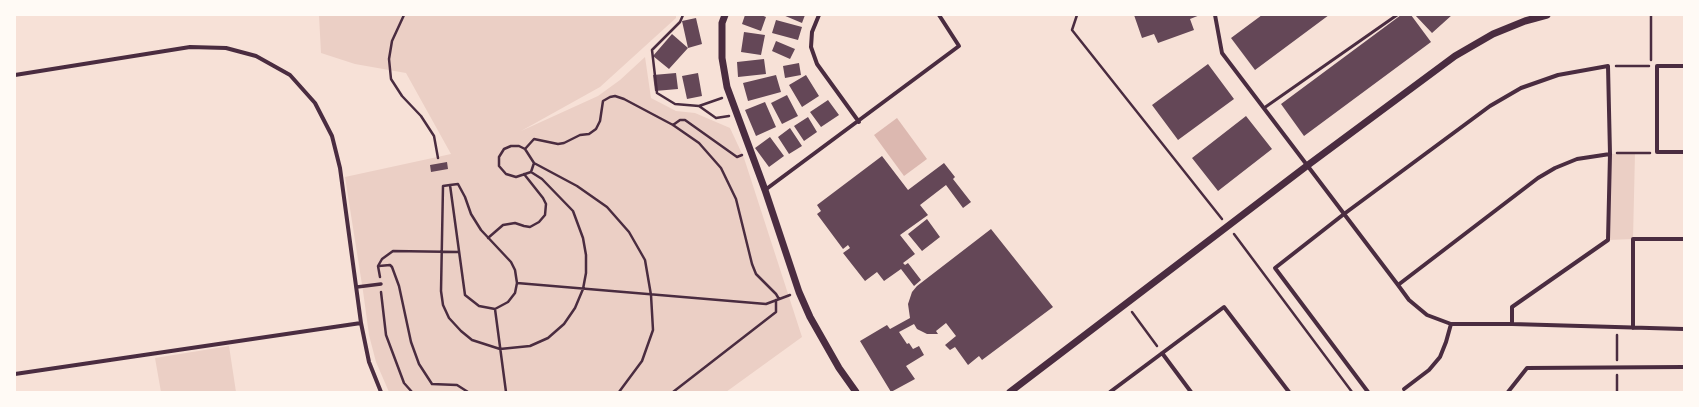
<!DOCTYPE html>
<style>
body{margin:0}
#map{position:relative;width:1699px;height:407px;overflow:hidden;background:#f7e1d7;font-family:Karla,sans-serif}
canvas{display:block}
.frame{position:absolute;inset:0;border:16px solid #fffaf5;pointer-events:none}
</style>
<div id="map">
<canvas width="1699" height="407"></canvas>
<div class="frame"></div>
</div>
<script>
const ctx = document.querySelector('canvas').getContext('2d');
ctx.lineJoin = 'round';
function paint(path, color) {
  ctx.fillStyle = color;
  ctx.fill(path, 'evenodd');
}
function poly(rows) {
  const path = new Path2D();
  for (const r of rows) {
    path.moveTo(r[0], r[1]);
    for (let i = 2; i < r.length; i += 2) path.lineTo(r[i], r[i + 1]);
  }
  return path;
}
function trace(path, color, width, dash) {
  ctx.strokeStyle = color;
  ctx.lineWidth = width;
  ctx.lineCap = dash ? 'butt' : 'round';
  ctx.setLineDash(dash || []);
  ctx.stroke(path);
}
const green = poly([
 [319,15,676,15,676,18,600,87,521,131,598,96,620,80,645,57,651,98,676,111,695,113,730,128,744,158,802,337,726,392,389,392,376,362,369,335,363,291,345,177,451,154,406,73,355,64,321,53],
 [1635,153,1633,239,1608,240,1610,154],
 [229,346,236,392,161,392,155,358]
]);
const water = poly([
 [897,118,927,159,904,176,874,135]
]);
const building = poly([
 [745,15,761,15,766,17,761,31,742,24],
 [783,15,805,15,802,23],
 [1134,15,1200,15,1190,19,1194,30,1158,43,1154,34,1142,38],
 [1262,15,1329,15,1255,70,1231,38],
 [1401,15,1411,15,1431,42,1304,136,1281,104],
 [1415,15,1452,15,1432,33],
 [696,18,702,44,688,48,682,21],
 [776,20,802,27,798,40,772,33],
 [744,32,765,35,761,55,741,52],
 [672,34,688,48,669,69,653,56],
 [776,41,795,49,790,59,772,51],
 [764,59,766,74,738,77,737,62],
 [799,63,801,75,785,78,783,66],
 [1208,64,1234,99,1178,140,1152,105],
 [676,73,678,89,655,91,653,75],
 [698,73,702,96,687,99,682,76],
 [776,75,781,92,748,101,743,83],
 [806,75,819,96,802,107,789,85],
 [787,95,798,116,782,124,771,103],
 [828,100,839,115,821,127,810,112],
 [765,102,776,127,756,136,745,110],
 [1246,116,1272,149,1218,191,1192,158],
 [808,117,817,132,804,141,794,126],
 [790,128,802,146,789,154,778,137],
 [770,137,784,156,769,167,755,148],
 [882,156,908,190,944,163,955,177,953,179,971,202,963,208,946,185,920,205,928,215,900,235,915,254,903,263,905,265,908,263,921,280,914,286,901,269,884,281,877,272,865,281,843,253,850,248,848,245,843,249,817,214,821,211,817,205],
 [447,162,448,169,431,172,430,165],
 [927,219,940,237,922,251,908,234],
 [991,229,1053,307,982,360,979,356,968,365,955,347,950,350,945,345,956,336,946,323,936,331,938,334,927,334,917,329,914,324,899,332,907,344,909,343,913,349,919,346,924,355,906,366,915,379,891,392,860,341,887,325,890,329,910,318,908,304,912,292,917,286]
]);
const path = poly([
 [404,15,392,41,389,59,391,79,402,96,421,116,434,136,438,158],
 [683,15,680,22,652,50,657,93,675,104,699,106,722,98],
 [1077,15,1072,30,1222,219],
 [1651,15,1651,60],
 [1616,66,1649,66],
 [699,106,716,118,729,116],
 [673,125,680,120,685,120,737,157,742,155],
 [525,149,534,139,558,144,564,143,580,135,589,134,596,129,600,121,603,101,610,97,615,96,624,99,673,125,699,143,721,168,736,199,752,264,756,274,776,294,779,299],
 [1617,153,1650,153],
 [531,172,534,163],
 [450,185,458,184,465,197,471,214,481,230,511,262,515,270,517,283,515,293,508,302,495,309,479,306,465,295,450,185,443,186,441,291,443,305,449,318,461,331,472,340,500,349,530,346,548,338,564,324,575,308,583,289,586,273,586,255,583,238,573,211,542,179,531,172,516,177,506,174,499,166,499,157,504,149,511,146,519,146,525,149,534,163,577,186,607,207,629,232,645,260,651,295,653,330,642,361,619,392],
 [1234,234,1352,392],
 [488,238,503,225,515,223,524,226,530,227,539,222,545,215,546,204,543,198,524,174],
 [379,266,390,265,392,267,399,286,411,342,419,364,432,384,457,385,468,392],
 [380,277,378,266,382,259,393,251,459,252],
 [517,283,766,304,790,295],
 [381,292,386,335,404,383,412,392],
 [495,309,506,392],
 [1132,312,1157,346],
 [1617,360,1617,335],
 [1617,375,1617,392],
 [673,392,776,312,776,300]
]);
const service = poly([
 [1264,108,1397,15]
]);
const pedestrian = poly([
 [357,287,381,284]
]);
const minor = poly([
 [819,15,812,32,811,47,817,64,859,122],
 [1215,15,1222,53,1398,285,1409,300,1427,315,1451,324,1512,324,1684,329],
 [1684,66,1657,66,1657,152,1684,152],
 [15,75,190,47,226,48,256,56,290,75,315,103,332,136,340,168,361,323],
 [765,190,959,46,939,15],
 [1398,285,1538,178,1555,168,1577,159,1610,154],
 [1633,328,1633,239,1684,239],
 [1162,353,1191,392],
 [15,374,361,323,369,362,381,392],
 [1404,389,1429,370,1440,357,1446,342,1451,324],
 [1110,392,1224,307,1289,392],
 [1368,392,1275,268,1344,214,1490,106,1521,88,1558,75,1608,66,1610,154,1608,240,1512,307,1512,324],
 [1508,392,1527,368,1684,367]
]);
const tertiary = poly([
 [725,15,722,23,722,58,727,87,765,190,799,292,810,317,839,368,856,392],
 [1010,392,1308,165,1455,56,1493,34,1525,21,1547,15]
]);
paint(green, '#ebcfc5');
paint(water, '#dcb8b0');
paint(building, '#644757');
trace(path, '#4a2c40', 2.5);
trace(service, '#4a2c40', 3);
trace(pedestrian, '#4a2c40', 3.5);
trace(minor, '#4a2c40', 4);
trace(tertiary, '#4a2c40', 7);
</script>
